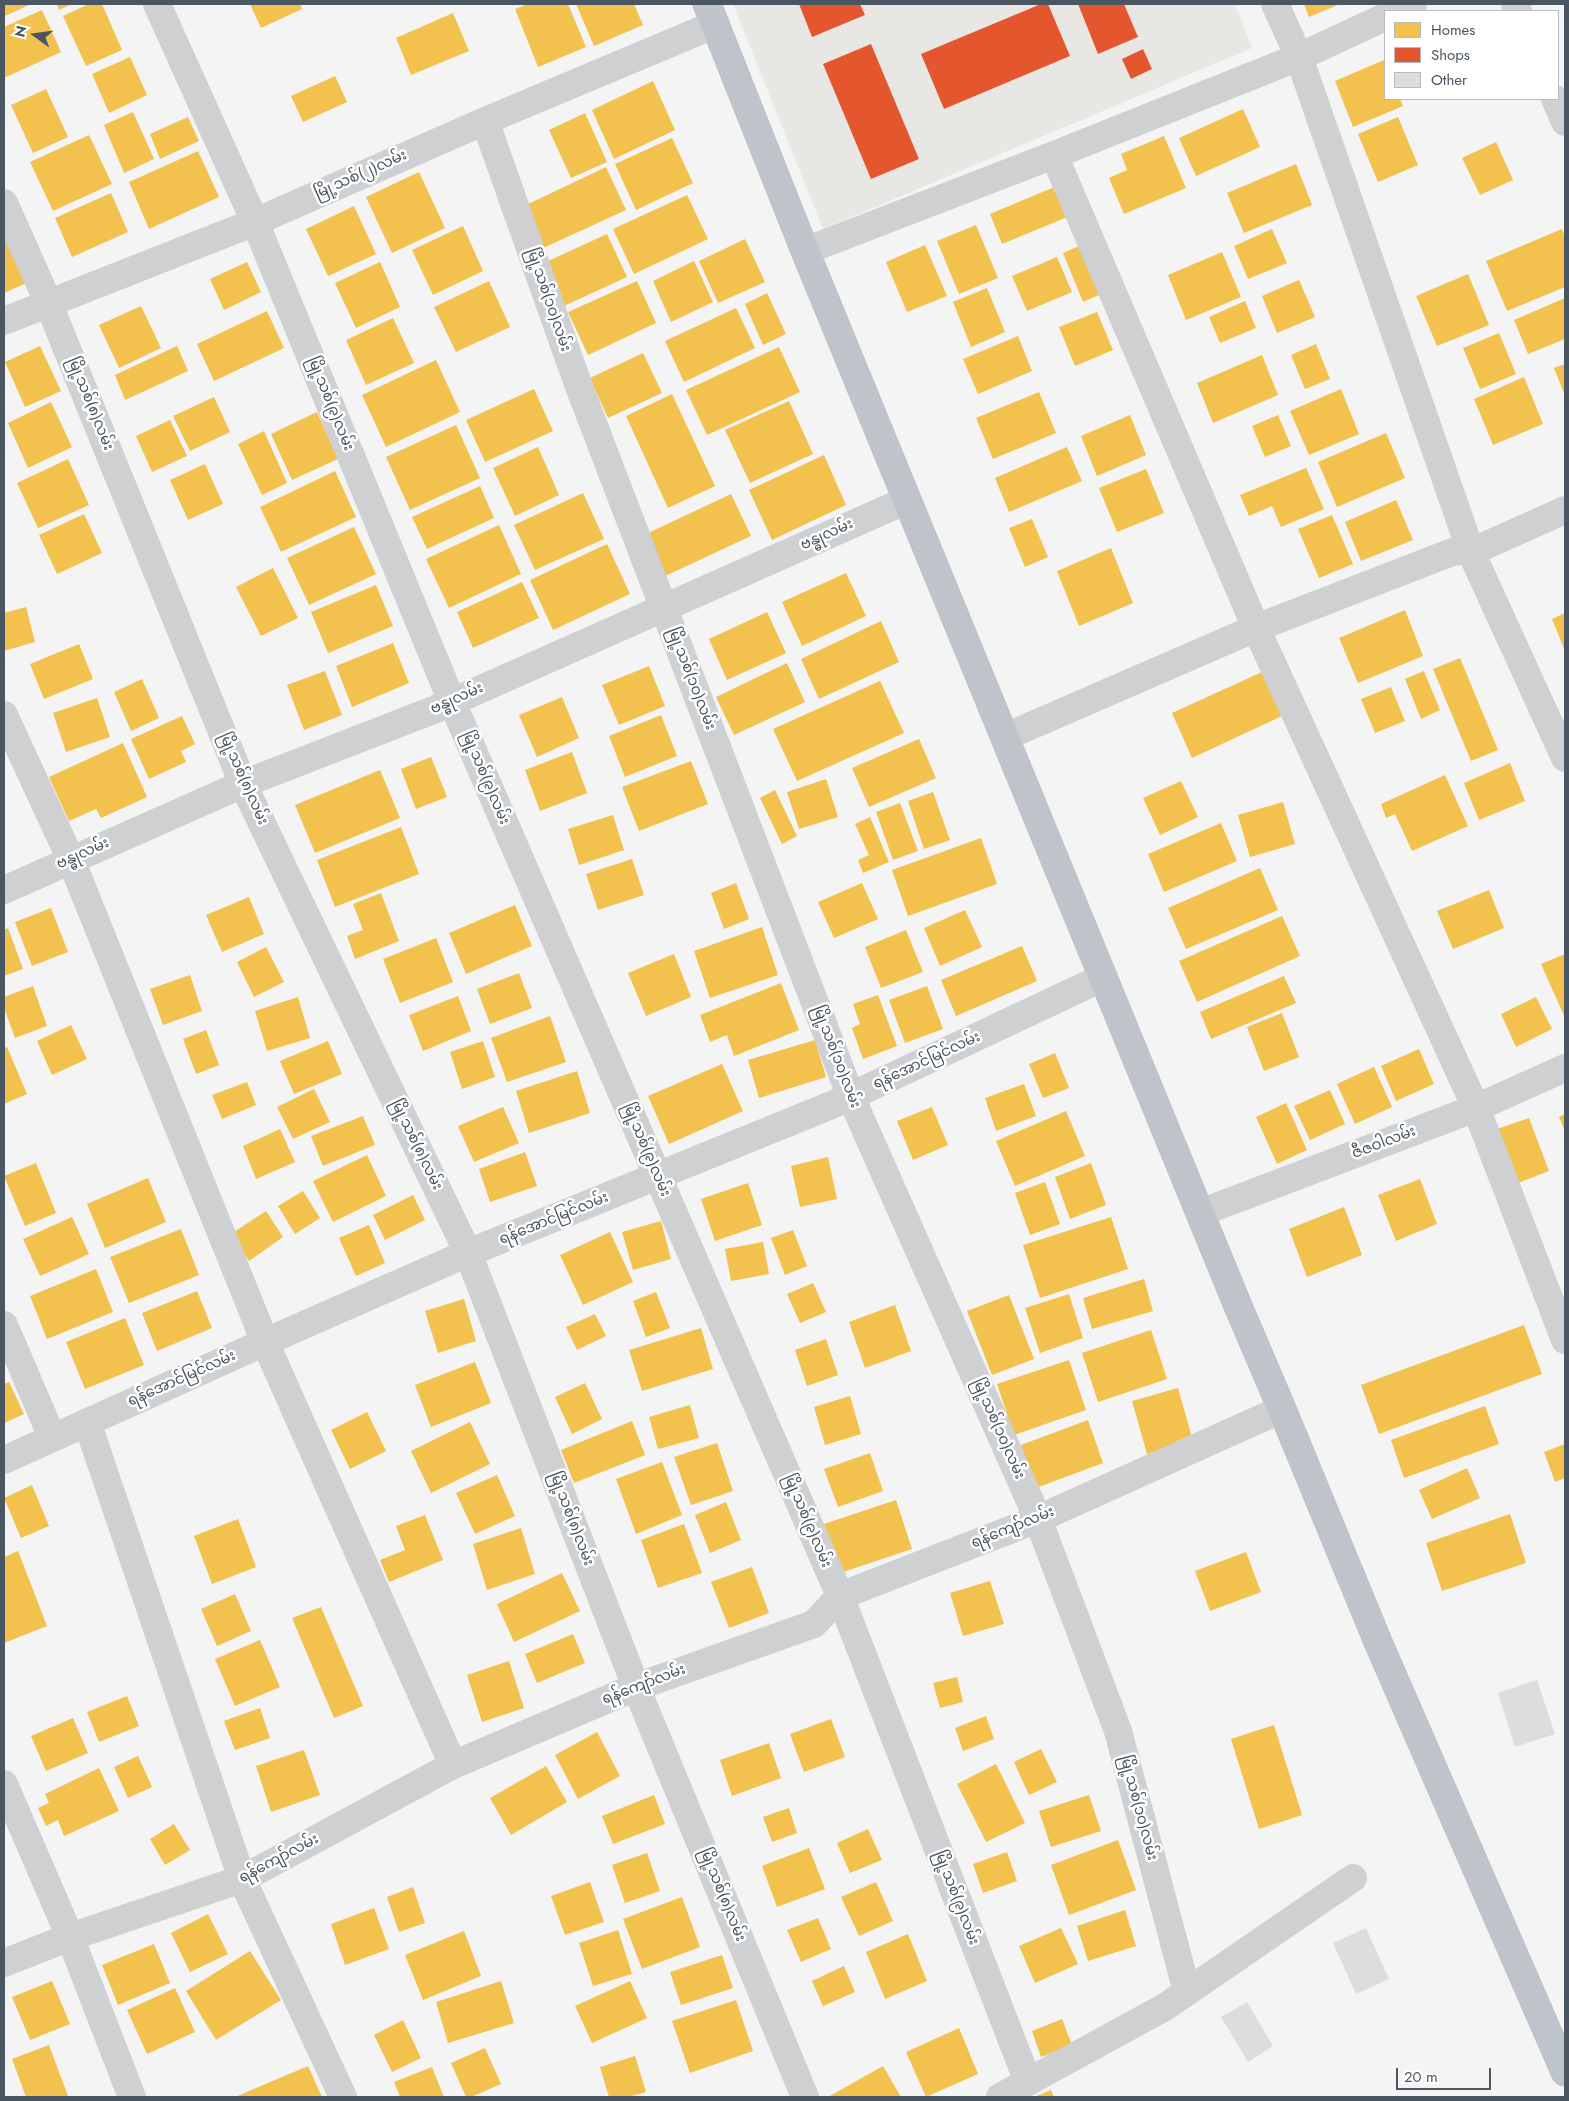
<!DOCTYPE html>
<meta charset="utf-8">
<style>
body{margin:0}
#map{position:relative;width:1569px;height:2101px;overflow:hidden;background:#f4f4f4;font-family:Jost,sans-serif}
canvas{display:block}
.frame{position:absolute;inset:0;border:5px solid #4a5661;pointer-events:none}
.legend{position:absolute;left:1384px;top:10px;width:175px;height:90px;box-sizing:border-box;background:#fff;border:1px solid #b7bbc0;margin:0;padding:6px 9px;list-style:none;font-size:15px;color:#4a5661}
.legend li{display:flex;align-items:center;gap:10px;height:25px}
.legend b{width:25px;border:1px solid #b7bbc0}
.north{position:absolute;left:10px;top:10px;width:50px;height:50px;-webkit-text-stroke:4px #fff;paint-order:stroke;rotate:284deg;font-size:14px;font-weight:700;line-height:20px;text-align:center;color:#4a5661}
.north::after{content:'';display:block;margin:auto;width:18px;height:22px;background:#4a5661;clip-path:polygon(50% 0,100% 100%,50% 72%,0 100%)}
.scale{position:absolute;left:1396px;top:2068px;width:95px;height:22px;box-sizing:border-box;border:2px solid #4a5661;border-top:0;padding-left:6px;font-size:15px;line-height:18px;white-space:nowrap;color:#4a5661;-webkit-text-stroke:4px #fff;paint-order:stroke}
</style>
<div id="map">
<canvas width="1569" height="2101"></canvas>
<div class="frame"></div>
<ul class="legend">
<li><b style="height:14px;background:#f2c14e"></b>Homes</li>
<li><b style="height:14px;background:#e4572e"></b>Shops</li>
<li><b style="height:14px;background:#ddddde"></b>Other</li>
</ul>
<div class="north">N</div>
<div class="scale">20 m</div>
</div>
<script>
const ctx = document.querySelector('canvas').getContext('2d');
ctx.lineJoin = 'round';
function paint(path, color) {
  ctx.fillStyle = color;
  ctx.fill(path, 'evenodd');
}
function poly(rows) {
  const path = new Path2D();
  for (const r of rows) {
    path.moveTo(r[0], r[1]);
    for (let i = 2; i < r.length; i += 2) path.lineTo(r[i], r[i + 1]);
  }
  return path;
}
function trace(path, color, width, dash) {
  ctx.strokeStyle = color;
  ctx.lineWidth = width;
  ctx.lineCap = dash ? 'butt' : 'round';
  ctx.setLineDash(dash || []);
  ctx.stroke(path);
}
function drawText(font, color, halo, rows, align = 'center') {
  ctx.font = font + ' Jost,"Noto Sans Myanmar",sans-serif';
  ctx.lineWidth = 5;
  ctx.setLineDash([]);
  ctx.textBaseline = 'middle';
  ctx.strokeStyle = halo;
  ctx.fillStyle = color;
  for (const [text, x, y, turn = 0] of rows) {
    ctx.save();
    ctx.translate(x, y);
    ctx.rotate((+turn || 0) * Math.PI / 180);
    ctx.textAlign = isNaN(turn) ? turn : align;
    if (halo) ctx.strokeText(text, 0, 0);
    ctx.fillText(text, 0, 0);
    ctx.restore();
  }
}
const commercial = poly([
 [733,4,1235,4,1252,48,823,229]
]);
const homes = poly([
 [4,4,31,4,5,16],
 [57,4,72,4,59,10],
 [89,4,102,4,122,50,86,66,63,16],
 [250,4,300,4,302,9,261,28],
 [528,4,568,4,586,47,538,67,515,9],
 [576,4,634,4,643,25,594,46],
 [1304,4,1340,4,1309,17],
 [42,10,61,52,4,78,4,27],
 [453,13,469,51,411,75,396,38],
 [130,57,147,95,109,113,92,74],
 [1384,60,1385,99,1400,99,1403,106,1353,127,1335,81],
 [335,76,347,102,303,122,291,96],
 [653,81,675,130,614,159,592,110],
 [46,89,68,137,33,153,11,105],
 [1243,109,1260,147,1196,176,1179,138],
 [133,112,154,159,124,173,104,125],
 [585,113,607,162,571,178,549,130],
 [188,117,199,141,160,159,150,134],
 [1398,117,1418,165,1378,182,1358,134],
 [89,135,112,184,53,211,30,162],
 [1164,136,1186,188,1124,214,1109,178,1127,170,1121,154],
 [672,138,693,183,636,210,615,164],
 [1496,142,1513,180,1480,195,1462,158],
 [198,151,219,197,149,229,129,182],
 [1296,164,1312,205,1244,233,1227,193],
 [606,167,626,210,541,249,522,207],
 [419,172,445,228,392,253,366,197],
 [1059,185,1072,215,1002,244,990,214],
 [111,193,128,232,72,257,55,218],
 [687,195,708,239,634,274,613,229],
 [354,206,376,254,328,276,306,229],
 [976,225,998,278,959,294,937,241],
 [463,226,483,271,433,295,412,250],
 [1272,229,1287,263,1248,279,1234,246],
 [1562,229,1565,237,1565,287,1507,311,1486,261],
 [4,230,29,282,4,293],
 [607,234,627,277,564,306,544,263],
 [745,239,765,282,718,303,699,261],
 [1088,242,1108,291,1083,302,1063,253],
 [925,245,947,296,907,312,886,262],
 [1222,252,1241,297,1186,320,1168,275],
 [1057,257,1072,292,1027,311,1012,276],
 [694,261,713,302,671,322,653,281],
 [247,262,261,292,224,310,210,279],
 [380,262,400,307,356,328,335,283],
 [1468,274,1489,325,1437,346,1416,296],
 [1299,280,1315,317,1277,333,1262,296],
 [489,281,510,327,456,352,434,307],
 [637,281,656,323,588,355,568,312],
 [987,288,1005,332,971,347,953,302],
 [767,293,786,334,763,345,745,304],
 [1565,298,1565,339,1528,354,1514,320],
 [1245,301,1256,328,1220,343,1209,317],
 [141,306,161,348,119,368,99,325],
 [736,308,755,348,684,382,665,341],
 [267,311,284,348,214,381,197,344],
 [1097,312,1113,350,1075,366,1059,327],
 [393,318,414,363,366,385,346,340],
 [1499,333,1516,374,1480,389,1463,348],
 [1018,336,1032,371,978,394,963,359],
 [1316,344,1330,379,1305,389,1291,355],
 [40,346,61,391,25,407,5,362],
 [177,346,188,371,125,400,115,375],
 [779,347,800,392,707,435,686,390],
 [643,353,662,393,608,418,590,378],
 [1262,355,1278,395,1213,423,1197,383],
 [436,360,460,412,386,447,362,395],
 [1565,364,1565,396,1554,368],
 [1524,377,1543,424,1493,445,1474,399],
 [534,389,553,431,485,462,466,420],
 [1341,389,1359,434,1309,455,1290,411],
 [1039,392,1056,433,993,459,976,418],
 [672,394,715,486,668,508,626,416],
 [214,397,230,432,190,451,173,416],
 [789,401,813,454,750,483,725,430],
 [51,402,72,447,28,468,8,423],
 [317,412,338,459,292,480,271,434],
 [1130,415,1146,455,1097,476,1081,436],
 [1278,415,1291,446,1265,457,1252,426],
 [170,420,187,456,152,472,136,436],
 [456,425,480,478,410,510,386,457],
 [264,431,287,483,262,495,238,444],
 [1386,433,1405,478,1337,507,1318,462],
 [538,447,559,495,515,516,493,468],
 [1067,447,1082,481,1009,512,995,478],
 [824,455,846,505,772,540,749,490],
 [68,459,89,505,38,528,17,483],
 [205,464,223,504,188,520,170,480],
 [1306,468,1324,509,1281,527,1272,506,1249,516,1240,495],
 [1146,469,1164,513,1117,532,1099,488],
 [335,471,356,517,281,552,260,507],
 [480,486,494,518,427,549,412,517],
 [583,493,604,539,535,570,514,525],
 [731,494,751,536,663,577,644,535],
 [1396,500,1413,540,1361,561,1345,522],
 [84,514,102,553,57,574,39,535],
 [1332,515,1353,564,1319,578,1298,529],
 [1032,519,1048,557,1025,567,1009,528],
 [499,525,521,574,449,608,426,559],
 [354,527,376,574,309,605,287,558],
 [607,544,630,594,553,630,530,580],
 [1111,548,1133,603,1079,626,1057,571],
 [273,568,298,618,261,636,236,587],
 [846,573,866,616,802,646,782,602],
 [522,582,539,618,473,648,457,612],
 [376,585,393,626,328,653,311,612],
 [26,607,35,642,4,651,4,613],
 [1405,610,1423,656,1358,683,1339,638],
 [767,612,786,653,727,680,709,639],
 [1565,613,1565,651,1552,619],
 [881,621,899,662,819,699,801,659],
 [393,643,409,683,352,707,336,666],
 [79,644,93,679,44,699,30,664],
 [1460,658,1498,750,1471,761,1433,669],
 [787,663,805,702,734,735,716,697],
 [649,666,665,706,619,725,602,685],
 [325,671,342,715,304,730,287,685],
 [1424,671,1440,710,1421,719,1405,679],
 [1262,672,1282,716,1192,758,1172,713],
 [142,679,159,718,131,731,114,692],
 [880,681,904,733,797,781,773,729],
 [1391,687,1405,721,1375,733,1361,699],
 [562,697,579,738,537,757,519,715],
 [97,698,110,737,66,752,53,713],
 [661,715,677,756,625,777,609,736],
 [182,716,195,744,181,751,186,762,149,779,131,739],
 [919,739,936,778,869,807,852,768],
 [123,743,147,797,101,818,96,809,69,821,49,777],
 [572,752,587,793,540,811,525,770],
 [431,757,447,797,416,809,401,769],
 [691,761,708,804,639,831,622,787],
 [1510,763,1525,801,1479,820,1464,783],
 [380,770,400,818,315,853,295,805],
 [1445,775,1468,826,1412,851,1395,814,1386,818,1381,804],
 [826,779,838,817,799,829,787,792],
 [1181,781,1198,817,1160,835,1143,798],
 [775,790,797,836,782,844,760,798],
 [933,792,950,840,924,849,908,801],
 [1283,802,1295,844,1250,857,1238,815],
 [900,803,918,851,893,860,876,812],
 [613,815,624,850,579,865,568,829],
 [870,817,889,862,863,873,858,860,869,855,855,824],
 [1221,823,1237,861,1164,892,1148,854],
 [401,827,419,874,335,907,317,860],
 [981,838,997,884,908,916,892,870],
 [632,859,644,895,598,910,586,874],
 [1260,868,1278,910,1186,949,1168,908],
 [736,883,749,919,724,929,711,893],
 [862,883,878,919,834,938,818,902],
 [1489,890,1504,928,1453,949,1437,911],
 [381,893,399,941,355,959,347,936,363,930,353,904],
 [249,897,264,934,222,952,206,915],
 [515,905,532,946,466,974,449,933],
 [51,908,68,952,32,966,15,922],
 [965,910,982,947,940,966,924,928],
 [1282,916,1300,956,1197,1002,1179,961],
 [762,927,778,975,710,998,694,951],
 [8,928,23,969,4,976,4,930],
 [906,930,923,972,881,988,865,947],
 [436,938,453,982,400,1003,383,959],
 [1022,946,1037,981,956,1016,941,980],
 [266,947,284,982,254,997,237,962],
 [674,954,691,997,646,1016,628,973],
 [1565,954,1565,1018,1541,964],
 [519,973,532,1008,490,1024,477,989],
 [190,975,202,1011,163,1025,150,989],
 [1284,976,1296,1003,1211,1039,1200,1012],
 [781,983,799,1030,734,1056,727,1035,710,1042,700,1015],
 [33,986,47,1026,15,1038,4,1008,4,997],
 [927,986,943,1029,905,1043,889,1000],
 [878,995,897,1046,863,1059,852,1028,860,1024,853,1004],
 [458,996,471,1031,423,1051,409,1015],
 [298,997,310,1038,267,1051,255,1011],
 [1536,997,1552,1029,1516,1047,1501,1014],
 [1282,1013,1299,1057,1264,1071,1247,1027],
 [550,1016,566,1062,507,1082,491,1038],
 [71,1025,87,1059,52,1075,37,1041],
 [206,1030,219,1065,196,1074,183,1039],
 [815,1040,826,1077,759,1098,748,1060],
 [328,1041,342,1074,294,1094,280,1061],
 [483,1041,495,1077,462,1089,450,1052],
 [7,1047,27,1094,4,1104,4,1048],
 [1419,1049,1434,1084,1396,1101,1381,1066],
 [1055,1053,1069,1088,1043,1098,1029,1064],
 [722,1064,743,1111,669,1144,648,1096],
 [1374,1067,1392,1107,1355,1124,1337,1084],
 [577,1071,590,1113,529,1133,516,1091],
 [247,1082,256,1105,222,1119,212,1095],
 [1024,1084,1036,1116,996,1131,985,1098],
 [314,1089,330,1122,293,1139,277,1107],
 [1330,1090,1345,1124,1310,1140,1294,1106],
 [1286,1103,1307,1150,1277,1164,1256,1117],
 [503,1107,519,1143,474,1162,458,1126],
 [932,1107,948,1145,913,1160,897,1121],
 [1066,1111,1085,1156,1015,1186,996,1141],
 [1565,1114,1565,1131,1559,1117],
 [363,1116,375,1145,323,1166,311,1136],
 [1529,1118,1549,1171,1518,1183,1497,1129],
 [280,1129,295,1162,256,1179,243,1146],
 [525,1152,537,1186,490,1202,479,1169],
 [367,1155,386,1196,333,1222,313,1181],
 [828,1157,837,1199,800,1207,791,1166],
 [36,1163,56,1213,25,1226,4,1176],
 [1091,1163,1106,1205,1070,1219,1055,1177],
 [148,1178,166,1222,105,1248,87,1204],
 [1420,1179,1437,1224,1396,1241,1378,1195],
 [1045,1182,1060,1224,1030,1235,1015,1193],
 [748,1183,762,1225,715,1241,701,1199],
 [303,1191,320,1218,295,1234,278,1206],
 [413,1195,425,1220,385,1240,373,1215],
 [1344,1207,1362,1255,1307,1277,1289,1229],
 [266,1211,283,1237,249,1261,231,1234],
 [72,1217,89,1254,40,1276,23,1239],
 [1111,1217,1128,1269,1040,1298,1023,1245],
 [661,1221,671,1259,633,1270,622,1232],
 [369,1225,385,1263,356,1276,339,1238],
 [181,1229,199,1275,129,1303,110,1257],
 [793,1230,807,1266,785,1275,771,1238],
 [610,1232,633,1282,583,1305,560,1255],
 [763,1242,769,1274,731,1281,725,1249],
 [96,1269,113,1312,47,1339,30,1296],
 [1144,1279,1153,1311,1092,1329,1083,1298],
 [813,1283,826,1312,800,1323,787,1294],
 [197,1291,212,1328,157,1351,142,1313],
 [656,1292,670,1328,646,1337,633,1301],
 [1069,1294,1083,1338,1040,1353,1025,1308],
 [1009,1295,1034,1359,992,1375,967,1311],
 [464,1299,476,1341,438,1353,425,1311],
 [895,1305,911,1351,865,1368,849,1322],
 [595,1314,606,1336,577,1350,566,1327],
 [125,1318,144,1365,85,1389,66,1342],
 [1524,1325,1542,1374,1379,1434,1361,1385],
 [701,1328,713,1369,642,1391,629,1350],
 [1151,1330,1167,1379,1098,1402,1082,1353],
 [826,1339,838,1375,807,1386,795,1350],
 [1069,1360,1086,1410,1014,1435,997,1384],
 [475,1362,491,1403,431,1427,415,1385],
 [9,1382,24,1414,4,1423,4,1384],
 [585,1383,602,1419,572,1434,555,1397],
 [1178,1388,1193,1441,1147,1454,1132,1401],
 [850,1396,861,1434,825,1445,814,1407],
 [690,1405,699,1438,658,1449,649,1417],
 [1485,1406,1499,1444,1404,1478,1391,1440],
 [367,1412,386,1451,350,1469,331,1430],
 [1088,1420,1103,1463,1036,1488,1021,1445],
 [632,1421,645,1455,574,1483,561,1450],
 [470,1422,490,1464,431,1493,411,1451],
 [717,1443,733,1491,691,1505,674,1457],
 [1565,1444,1565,1478,1555,1482,1544,1452],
 [870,1453,883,1491,838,1507,824,1469],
 [662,1462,682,1515,636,1534,616,1479],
 [1467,1468,1480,1498,1432,1519,1419,1490],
 [497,1475,515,1516,475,1534,456,1493],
 [32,1485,49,1526,21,1538,4,1498],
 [896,1500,912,1549,840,1573,824,1524],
 [726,1502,741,1540,710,1553,695,1515],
 [1510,1514,1526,1563,1442,1591,1426,1543],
 [425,1515,443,1560,389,1582,380,1560,405,1550,396,1526],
 [238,1519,256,1567,212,1584,194,1536],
 [684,1524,702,1573,658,1588,641,1540],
 [521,1528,535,1574,487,1590,473,1544],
 [18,1551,47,1626,4,1643,4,1557],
 [1246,1552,1261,1592,1210,1611,1195,1571],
 [752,1567,769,1613,729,1628,711,1582],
 [562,1573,580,1611,514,1642,497,1604],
 [990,1581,1004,1624,963,1636,950,1593],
 [235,1594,251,1631,217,1646,201,1609],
 [321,1607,363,1706,334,1718,292,1618],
 [573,1634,585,1663,537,1683,525,1654],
 [260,1640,280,1687,235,1706,215,1659],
 [509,1661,524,1708,482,1722,467,1675],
 [957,1677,963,1702,940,1708,933,1683],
 [127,1696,139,1726,99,1742,87,1712],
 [260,1708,270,1738,235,1750,224,1721],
 [986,1716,994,1739,963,1751,955,1728],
 [73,1718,88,1753,46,1771,31,1736],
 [831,1719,845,1757,804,1772,790,1734],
 [1274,1725,1302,1815,1259,1829,1231,1739],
 [597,1732,620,1776,578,1799,555,1755],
 [769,1743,781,1778,732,1796,720,1760],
 [1041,1749,1057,1782,1029,1795,1014,1762],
 [304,1750,320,1795,271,1812,256,1766],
 [138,1756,152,1787,128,1798,114,1767],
 [996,1764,1025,1823,986,1842,957,1784],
 [546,1766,567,1802,511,1835,490,1798],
 [99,1768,119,1811,64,1836,58,1820,46,1826,38,1808,49,1803,45,1794],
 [654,1795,665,1824,613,1844,602,1816],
 [1089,1795,1101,1831,1051,1847,1039,1811],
 [789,1808,797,1833,772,1842,763,1817],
 [174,1824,190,1850,165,1865,150,1839],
 [868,1829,882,1860,850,1873,837,1843],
 [1118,1840,1136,1890,1069,1915,1051,1865],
 [809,1848,825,1889,777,1907,762,1866],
 [1007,1852,1017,1881,983,1893,973,1864],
 [647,1853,660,1891,625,1903,612,1865],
 [590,1882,604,1922,565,1935,551,1896],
 [876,1882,893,1921,859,1936,841,1897],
 [413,1887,425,1923,399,1932,387,1897],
 [682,1897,700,1947,642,1969,623,1919],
 [374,1908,389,1949,345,1965,331,1924],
 [1125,1910,1136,1946,1088,1961,1077,1926],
 [208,1914,228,1954,190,1972,171,1933],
 [818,1918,831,1949,801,1962,787,1930],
 [1061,1928,1078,1964,1035,1983,1019,1946],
 [618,1930,632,1974,593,1986,579,1943],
 [464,1931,481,1976,423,2000,405,1955],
 [908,1934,927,1981,885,1999,866,1952],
 [154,1944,170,1983,118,2005,102,1965],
 [250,1951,281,2000,216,2040,186,1991],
 [722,1955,733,1988,681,2005,670,1972],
 [844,1966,855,1992,823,2006,812,1981],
 [52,1981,70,2024,30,2040,12,1997],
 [501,1981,514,2023,448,2043,436,2002],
 [630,1981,647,2018,592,2043,575,2006],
 [175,1988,195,2032,147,2054,127,2010],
 [736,2000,753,2051,690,2073,672,2021],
 [1062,2019,1072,2045,1041,2057,1032,2031],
 [403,2020,421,2058,392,2072,374,2035],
 [959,2028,978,2074,926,2097,906,2052],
 [49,2045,68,2096,26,2097,12,2059],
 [485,2048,501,2084,471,2097,466,2097,451,2063],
 [635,2056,646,2092,628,2097,609,2097,600,2067],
 [308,2066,322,2097,235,2097],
 [883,2066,901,2097,828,2097],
 [432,2067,444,2097,400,2097,394,2082],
 [1051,2090,1054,2097,1034,2097]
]);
const shops = poly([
 [799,4,860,4,865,15,812,37],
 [1041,4,1048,4,1070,56,944,109,921,54],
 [1078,4,1124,4,1138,37,1098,54],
 [871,44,919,159,871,179,823,64],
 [1143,49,1152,69,1131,79,1122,59]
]);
const building = poly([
 [1537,1680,1555,1734,1515,1747,1498,1693],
 [1366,1928,1389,1979,1356,1994,1333,1943],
 [1247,2002,1273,2046,1248,2062,1221,2017]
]);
const minor = poly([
 [157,4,255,222,452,702,840,1596,1028,2082],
 [1275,4,1299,57,1471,552,1565,758],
 [1515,4,1518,11],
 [1397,11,1413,4],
 [1555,99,1565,122],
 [485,121,578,384,851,1097,1038,1519,1118,1731,1187,1992],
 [1054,155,1256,628,1476,1108,1565,1340],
 [4,203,48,302,243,784,468,1253,636,1687,805,2097],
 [805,251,1054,155,1299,57,1385,17],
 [4,321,255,222,485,121,716,24],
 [4,715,71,860,265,1342,453,1765],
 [1005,737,1256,628,1455,551,1471,552,1565,510],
 [4,890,243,784,436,709,907,500],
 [1200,1213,1476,1108,1565,1068],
 [4,1325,52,1437],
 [87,1422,242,1879,343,2097],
 [4,1460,265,1342,468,1253,834,1104,1104,977],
 [4,1784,70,1937,132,2097],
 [4,1963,70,1937,242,1879,453,1765,636,1687,814,1624,840,1596,1038,1519,1282,1409],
 [1000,2097,1165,2007,1353,1878]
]);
const highway = poly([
 [707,4,805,251,1238,1306,1282,1409,1378,1642,1565,2072]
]);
const streetNames = [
 ["မြို့သစ်(၂)လမ်း",361,175,-24],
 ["မြို့သစ်(၁၀)လမ်း",548,300,71],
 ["မြို့သစ်(၈)လမ်း",90,404,68],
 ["မြို့သစ်(၉)လမ်း",330,404,68],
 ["ဗန္ဓုလမ်း",827,535,-24],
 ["မြို့သစ်(၁၀)လမ်း",691,679,69],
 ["ဗန္ဓုလမ်း",457,699,-24],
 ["မြို့သစ်(၉)လမ်း",485,778,67],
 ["မြို့သစ်(၈)လမ်း",243,779,66],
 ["ဗန္ဓုလမ်း",83,854,-24],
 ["မြို့သစ်(၁၀)လမ်း",836,1057,69],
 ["ရန်အောင်မြင်လမ်း",927,1061,-25],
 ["ဇီဇဝါလမ်း",1384,1143,-21],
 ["မြို့သစ်(၈)လမ်း",416,1145,64],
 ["မြို့သစ်(၉)လမ်း",646,1150,67],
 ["ရန်အောင်မြင်လမ်း",554,1219,-22],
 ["ရန်အောင်မြင်လမ်း",182,1379,-24],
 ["မြို့သစ်(၁၀)လမ်း",998,1429,66],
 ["မြို့သစ်(၈)လမ်း",571,1519,69],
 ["မြို့သစ်(၉)လမ်း",807,1521,67],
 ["ရန်ကျော်လမ်း",1013,1528,-22],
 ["ရန်ကျော်လမ်း",644,1685,-21],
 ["မြို့သစ်(၁၀)လမ်း",1138,1808,75],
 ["ရန်ကျော်လမ်း",279,1859,-28],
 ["မြို့သစ်(၈)လမ်း",722,1895,68],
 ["မြို့သစ်(၉)လမ်း",956,1898,69]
];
paint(commercial, '#e8e7e3');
paint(homes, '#f2c14e');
paint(shops, '#e4572e');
paint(building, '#ddddde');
trace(highway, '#b9bec3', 29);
trace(minor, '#ced0d2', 28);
trace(highway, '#bec4c9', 28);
drawText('15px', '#4a5661', '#fff', streetNames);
</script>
